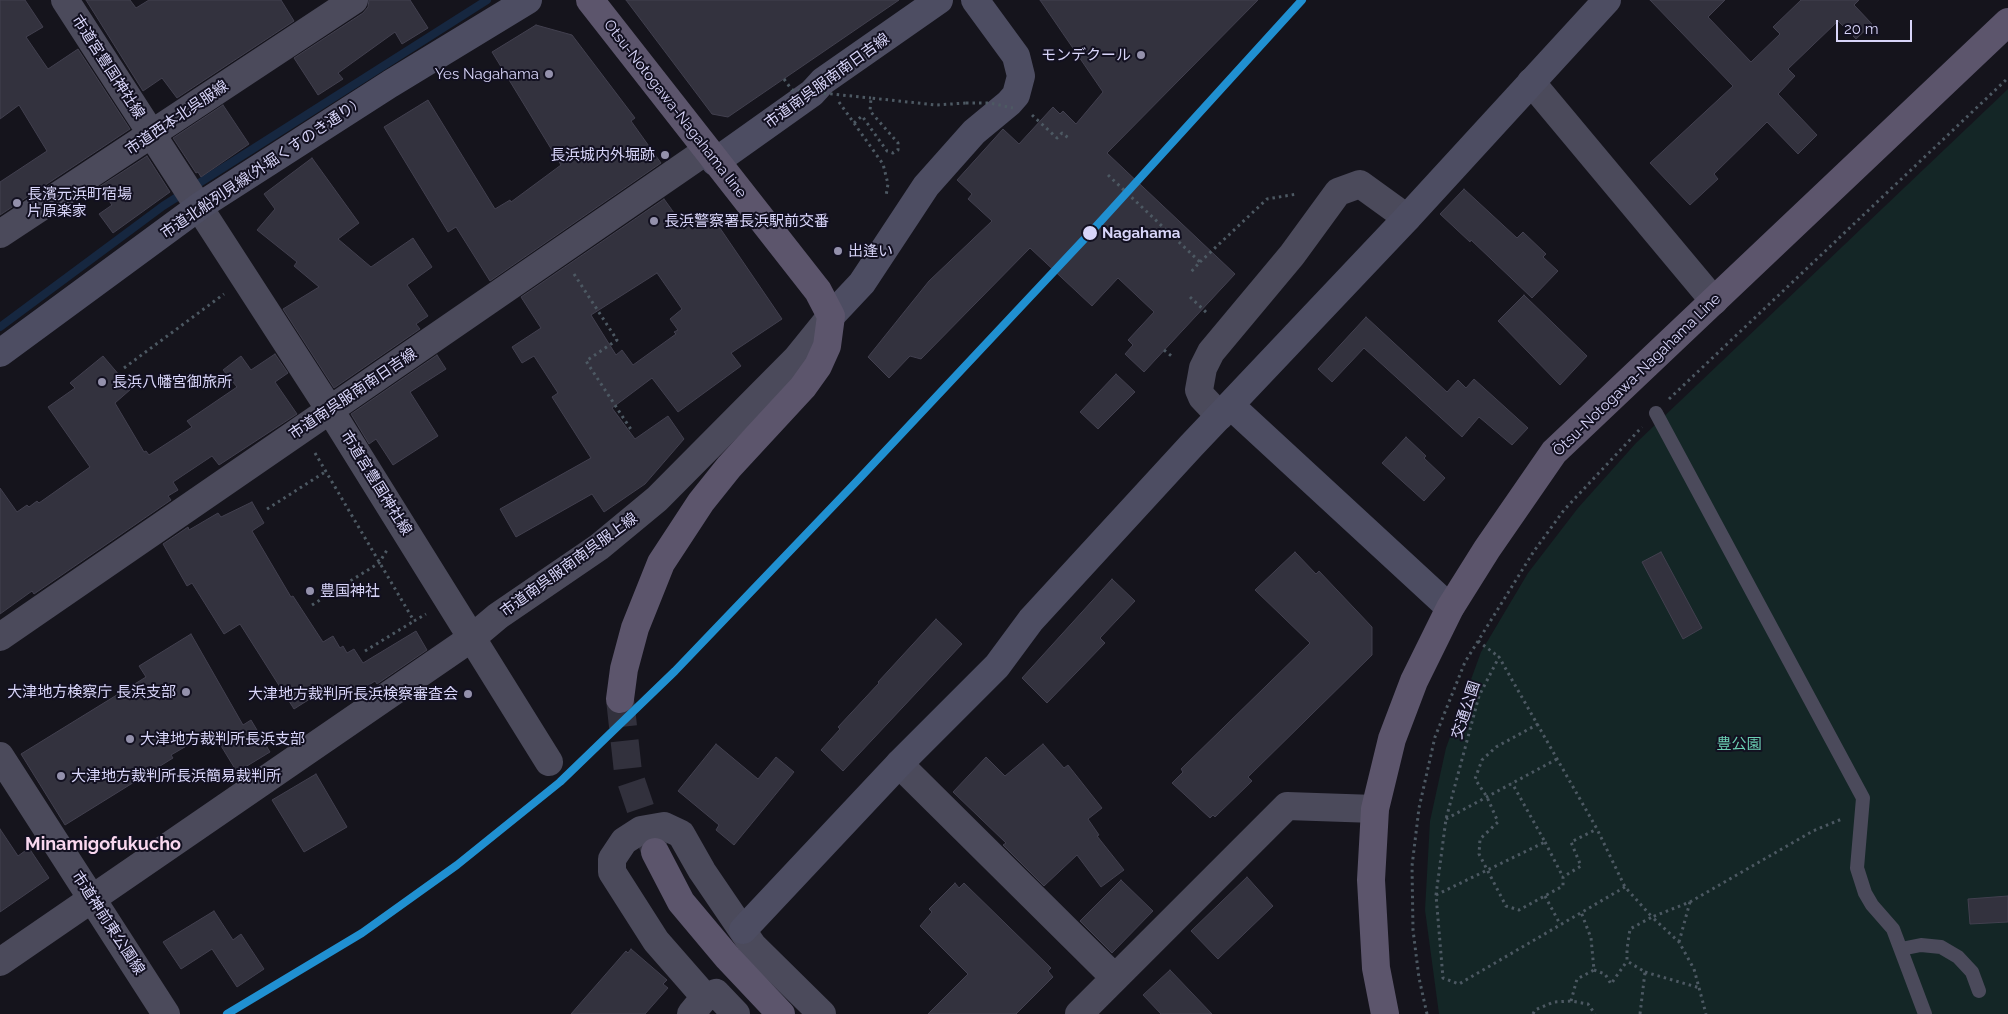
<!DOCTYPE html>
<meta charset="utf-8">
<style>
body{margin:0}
#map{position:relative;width:2008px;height:1014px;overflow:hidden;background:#15141c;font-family:Raleway,sans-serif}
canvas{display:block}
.scale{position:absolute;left:1836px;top:20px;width:76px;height:22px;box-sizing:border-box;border:2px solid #d8d5f9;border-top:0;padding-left:6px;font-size:15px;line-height:18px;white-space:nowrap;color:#d8d5f9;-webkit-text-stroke:4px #121020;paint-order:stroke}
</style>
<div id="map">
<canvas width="2008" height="1014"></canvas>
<div class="scale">20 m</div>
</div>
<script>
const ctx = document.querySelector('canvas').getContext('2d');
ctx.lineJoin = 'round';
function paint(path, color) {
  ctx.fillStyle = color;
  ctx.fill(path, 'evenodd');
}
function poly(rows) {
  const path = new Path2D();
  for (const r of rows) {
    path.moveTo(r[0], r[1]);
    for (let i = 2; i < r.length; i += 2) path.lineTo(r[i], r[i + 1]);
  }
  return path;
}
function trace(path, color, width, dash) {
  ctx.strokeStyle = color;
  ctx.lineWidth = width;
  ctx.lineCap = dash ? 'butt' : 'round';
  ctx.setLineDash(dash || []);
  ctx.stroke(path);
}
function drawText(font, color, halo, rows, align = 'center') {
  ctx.font = font + ' Raleway,"Noto Sans JP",sans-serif';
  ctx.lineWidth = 4;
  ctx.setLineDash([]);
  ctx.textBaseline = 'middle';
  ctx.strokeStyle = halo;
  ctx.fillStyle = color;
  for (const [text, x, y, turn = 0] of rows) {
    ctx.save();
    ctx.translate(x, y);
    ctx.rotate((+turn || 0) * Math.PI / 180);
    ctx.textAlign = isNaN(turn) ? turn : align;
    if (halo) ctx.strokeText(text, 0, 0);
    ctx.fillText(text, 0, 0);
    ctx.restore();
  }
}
const green = poly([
 [2008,89,2008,1014,1439,1014,1425,910,1430,821,1446,748,1481,652,1528,573,1578,508,1636,443]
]);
const stream = poly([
 [0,327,163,206,487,0]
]);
const building = poly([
 [0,0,25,0,43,27,26,37,48,69,78,49,130,129,0,215,0,182,47,151,19,105,0,119,0,0],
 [86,0,130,0,136,8,149,0,281,0,294,21,177,98,162,78,143,91,86,0],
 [369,0,410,0,428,28,402,44,395,32,338,73,343,79,318,95,294,58,363,13,368,7,369,0],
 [626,0,899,0,728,117,712,114,626,0],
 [1040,0,1258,0,1107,153,1235,274,1144,372,1125,354,1133,345,1128,340,1154,312,1118,278,1092,306,1030,248,921,359,910,356,889,378,868,357,929,281,992,221,968,199,972,194,957,180,1003,129,1019,144,1053,107,1060,114,1063,111,1076,124,1103,92,1040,0],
 [1650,0,1725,0,1708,17,1751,62,1780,34,1773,27,1801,0,1859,0,1854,5,1872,24,1856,39,1838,21,1788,69,1795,76,1778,94,1817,135,1798,154,1767,122,1714,174,1718,179,1690,205,1650,163,1733,86,1650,0],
 [536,25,572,35,635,118,631,121,661,163,490,281,456,227,448,232,384,127,428,100,495,209,510,200,511,202,561,165,492,52,536,25],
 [223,105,249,144,201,177,198,172,196,173,173,138,223,105],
 [147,156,170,192,113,233,99,214,112,205,99,187,147,156],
 [312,158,359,223,338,239,371,267,413,238,432,267,407,285,428,316,416,324,420,329,334,388,283,309,319,287,294,266,297,262,257,230,275,209,264,194,312,158],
 [1464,189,1517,238,1523,232,1546,254,1543,257,1558,271,1532,298,1471,240,1470,242,1440,214,1464,189],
 [664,199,685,228,709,212,782,319,731,353,741,366,678,412,652,378,612,408,635,439,668,416,684,439,645,484,604,512,592,494,516,537,500,509,591,458,552,397,558,393,534,356,522,363,512,347,541,328,521,297,664,199],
 [657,273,682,309,670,319,678,330,674,332,676,334,633,365,622,350,616,355,591,315,657,273],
 [1524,295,1587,356,1560,385,1498,321,1524,295],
 [1366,317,1447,392,1458,380,1466,388,1474,379,1528,428,1512,445,1479,417,1462,437,1364,348,1332,382,1318,369,1366,317],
 [275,354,288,373,275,382,297,414,219,465,212,456,173,482,178,490,168,496,171,500,34,594,32,591,0,614,0,488,17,512,27,505,29,507,37,501,39,503,90,467,48,407,75,388,70,383,103,356,131,389,115,403,144,452,146,451,149,455,192,427,187,421,237,387,223,370,241,356,251,370,275,354],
 [437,355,446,369,410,392,438,436,393,465,376,439,369,444,351,414,437,355],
 [1116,374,1135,392,1098,429,1080,412,1116,374],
 [1406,437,1426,456,1424,458,1445,478,1424,501,1382,463,1406,437],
 [252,502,264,523,252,531,291,597,293,596,323,642,333,636,340,648,343,646,347,653,354,649,363,663,416,631,427,650,377,684,375,681,349,698,344,689,329,698,324,690,294,709,240,624,224,634,192,583,187,586,163,544,188,527,189,530,218,513,221,517,252,502],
 [1295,552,1316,574,1319,571,1372,627,1372,655,1248,777,1252,781,1215,817,1213,815,1210,818,1172,783,1183,772,1181,769,1310,643,1255,590,1295,552],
 [1661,552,1702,628,1683,639,1642,562,1661,552],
 [1112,579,1135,601,1100,638,1105,643,1047,703,1022,678,1112,579],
 [936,619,962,644,843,771,821,750,840,729,838,727,879,683,878,682,936,619],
 [191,634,243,725,251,720,270,752,237,772,212,731,171,755,173,758,65,825,21,754,146,677,139,666,191,634],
 [716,744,758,779,776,757,794,772,734,845,716,830,719,825,678,791,716,744],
 [1043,744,1064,768,1068,765,1102,808,1088,819,1099,835,1097,836,1124,870,1101,887,1077,855,1044,886,1003,845,1006,843,953,792,986,757,1005,776,1043,744],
 [316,774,347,827,304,852,272,800,316,774],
 [0,829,18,856,29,848,49,878,0,912,0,829],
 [1247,877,1273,906,1218,959,1191,931,1247,877],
 [1121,880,1153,911,1112,953,1080,921,1121,880],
 [955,883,959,888,964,883,1051,968,1048,971,1053,977,1016,1014,928,1014,968,974,920,926,932,912,929,909,955,883],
 [2008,896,2008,922,1970,924,1968,899,2008,896],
 [214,911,233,940,241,934,264,969,237,987,212,949,181,969,163,942,214,911],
 [631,949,667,980,663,984,668,988,645,1014,571,1014,626,951,628,953,631,949],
 [1170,970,1212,1014,1161,1014,1143,995,1170,970]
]);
const primaryTunnel = poly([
 [620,699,628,772,655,851]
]);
const path = poly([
 [839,102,883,164,888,184,886,196],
 [1032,115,1057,138,1062,133,1070,139],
 [854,123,862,116,887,151,893,153,898,150,898,143,870,111,871,98,936,105,966,103],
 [1108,175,1200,262,1190,273],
 [1200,262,1267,199,1297,194],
 [574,274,617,340,586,361,632,431],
 [1190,297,1208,314],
 [1164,350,1174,358],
 [124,368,224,294],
 [1669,399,2008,78],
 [315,453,414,621,426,614],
 [267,509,325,472],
 [312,605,379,563,387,550],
 [1478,641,1499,657],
 [365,651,414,621],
 [1538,724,1496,747,1482,760,1475,779,1487,797,1498,822,1480,839,1479,854,1506,906,1519,910,1563,886,1563,877,1581,866,1571,842,1597,829],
 [1446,819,1557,759],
 [1545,842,1563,877],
 [1625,887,1459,984,1443,978,1436,895,1446,819,1479,696,1499,657,1597,829,1625,887,1652,917,1690,902,1813,831,1842,819],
 [1436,895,1545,842,1512,783],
 [1545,896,1560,924],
 [1679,942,1690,902],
 [1594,970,1605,974,1611,984,1627,961],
 [1645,972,1700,988],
 [1571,1001,1577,979,1594,970,1591,938,1581,912],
 [1427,1014,1419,978,1413,930,1412,866,1419,808,1435,737,1465,662,1534,551,1564,510,1642,427],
 [1533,1014,1535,1010,1554,1002,1571,1001,1588,1004,1595,1014],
 [1640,1014,1645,972,1627,961,1627,949,1630,929,1652,917,1679,942,1694,969,1706,1014]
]);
const lane = poly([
 [1656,413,1863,798,1857,868,1865,893,1872,905,1893,929,1925,1014],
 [1901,949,1921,945,1941,947,1958,957,1972,972,1979,991]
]);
const street = poly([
 [65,0,330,410,549,762],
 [1531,82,1714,301],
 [0,234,354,0],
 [1220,416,1202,397,1199,390,1203,368,1211,352,1292,255,1338,192,1360,184,1407,218],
 [0,637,706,151],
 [0,756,166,1014],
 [899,764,1115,978],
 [0,962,473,637,498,616,599,547,657,499,797,358,831,316],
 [705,997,716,993,736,1014],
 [691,1014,705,997,656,941,612,872,612,859,624,841,641,830,664,826,681,834,702,871,753,946,822,1014],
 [1079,1014,1287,806,1375,809]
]);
const secondary = poly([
 [715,162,812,93,823,81,939,0],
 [831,316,862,283,926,186,974,132,1009,103,1016,95,1021,76,1016,56,975,0],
 [0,353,200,206,390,84,528,0],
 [1230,405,1450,608],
 [743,930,899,764,997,666,1031,620,1191,446,1407,218,1607,0]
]);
const primary = poly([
 [590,0,818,291,831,316,827,346,818,366,803,387,729,467,701,502,661,563,635,628,624,669,620,699],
 [655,852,681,902,728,958,781,1014],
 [1385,1014,1376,968,1371,880,1375,809,1392,739,1414,681,1450,608,1487,549,1554,452,2008,22]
]);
const pathBridge = poly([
 [784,79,792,90,871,98],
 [966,103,990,103,1013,108]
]);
const rail1 = poly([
 [227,1014,362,933,457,865,560,782,675,671,858,480,1090,233,1302,0]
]);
const markers = [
 [1141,55,5,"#9491ac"],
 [549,74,5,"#9491ac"],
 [665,155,5,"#9491ac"],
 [17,203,5,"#9491ac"],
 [654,221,5,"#9491ac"],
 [1090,233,8,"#d8d5f9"],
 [838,251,5,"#9491ac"],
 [102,382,5,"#9491ac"],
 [310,591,5,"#9491ac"],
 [186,692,5,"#9491ac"],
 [468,694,5,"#9491ac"],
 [130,739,5,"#9491ac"],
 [61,776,5,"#9491ac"]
];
const poiNames = [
 ["モンデクール",1131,55,"right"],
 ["Yes Nagahama",539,74,"right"],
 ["長浜城内外堀跡",655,155,"right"],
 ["長濱元浜町宿場",27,194],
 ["片原楽家",27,211],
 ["長浜警察署長浜駅前交番",664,221],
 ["出逢い",848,251],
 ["長浜八幡宮御旅所",112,382],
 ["豊国神社",320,591],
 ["大津地方検察庁 長浜支部",176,692,"right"],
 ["大津地方裁判所長浜検察審査会",458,694,"right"],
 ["大津地方裁判所長浜支部",140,739],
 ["大津地方裁判所長浜簡易裁判所",71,776]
];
const streetNames = [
 ["市道宮豊国神社線",108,67,57],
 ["市道南呉服南南日吉線",827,81,-36],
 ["Otsu-Notogawa-Nagahama line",675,109,52],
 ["市道西本北呉服線",177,118,-34],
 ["市道北船列見線(外堀くすのき通り)",259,170,-34],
 ["Ōtsu-Notogawa-Nagahama Line",1637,375,-44],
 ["市道南呉服南南日吉線",353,394,-34],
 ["市道宮豊国神社線",376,483,58],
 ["市道南呉服南南呉服上線",569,565,-36],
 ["交通公園",1466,710,-72],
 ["市道神前東公園線",108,923,57]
];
const stopNames = [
 ["Nagahama",1102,233]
];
const parkNames = [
 ["豊公園",1739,744]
];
const quarterNames = [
 ["Minamigofukucho",103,845]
];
paint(green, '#142626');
trace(stream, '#162740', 8);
paint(building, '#33323e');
trace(building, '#42404f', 1);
trace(primaryTunnel, '#32313d', 28, [28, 14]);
trace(path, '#4d5963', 3, [2.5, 4]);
trace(lane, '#4b4a5b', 14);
trace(street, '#4b4a5b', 28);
trace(secondary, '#4d4d62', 28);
trace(primary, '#5c556c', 28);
trace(pathBridge, '#4d5963', 3, [2.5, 4]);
trace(rail1, '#2090d1', 8);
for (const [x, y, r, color] of markers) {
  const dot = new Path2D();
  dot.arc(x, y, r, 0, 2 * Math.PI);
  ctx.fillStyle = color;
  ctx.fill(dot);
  trace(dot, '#121020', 2);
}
drawText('15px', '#d8d5f9', '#121020', poiNames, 'left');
drawText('15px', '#d8d5f9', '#121020', streetNames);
drawText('bold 15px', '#d8d5f9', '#121020', stopNames, 'left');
drawText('15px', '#6bcfb3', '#121020', parkNames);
drawText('bold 18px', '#f9d7ee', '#121020', quarterNames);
</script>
